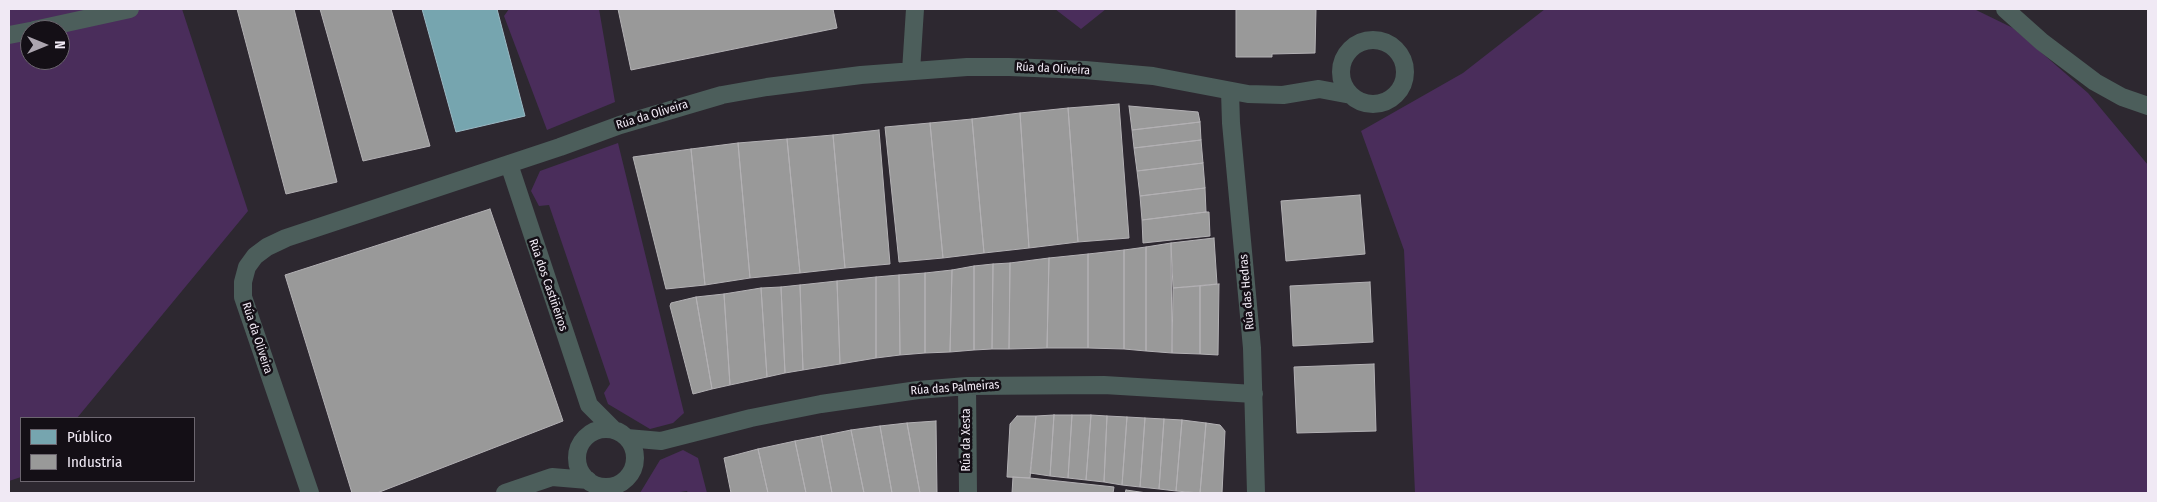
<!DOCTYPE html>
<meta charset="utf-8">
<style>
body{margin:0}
#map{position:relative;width:2157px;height:502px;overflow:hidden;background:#2d2830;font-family:"Fira Sans Condensed",sans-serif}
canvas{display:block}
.frame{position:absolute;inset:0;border:10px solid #f0e9f4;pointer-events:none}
.legend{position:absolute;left:20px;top:417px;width:175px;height:65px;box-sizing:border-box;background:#140f16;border:1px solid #6c666f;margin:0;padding:6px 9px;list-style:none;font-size:15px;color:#f0e9f4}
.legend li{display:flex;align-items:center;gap:10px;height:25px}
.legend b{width:25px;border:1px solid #6c666f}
.north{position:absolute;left:20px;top:20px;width:50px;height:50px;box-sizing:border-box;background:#140f16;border:1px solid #6c666f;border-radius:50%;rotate:90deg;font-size:14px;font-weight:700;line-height:20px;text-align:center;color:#f0e9f4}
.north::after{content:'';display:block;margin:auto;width:18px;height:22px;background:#aca5af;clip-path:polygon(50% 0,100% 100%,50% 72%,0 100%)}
</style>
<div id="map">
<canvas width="2157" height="502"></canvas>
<div class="frame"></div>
<ul class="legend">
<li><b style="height:14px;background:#76a5af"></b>Público</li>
<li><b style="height:14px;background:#999"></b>Industria</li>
</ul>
<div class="north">N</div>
</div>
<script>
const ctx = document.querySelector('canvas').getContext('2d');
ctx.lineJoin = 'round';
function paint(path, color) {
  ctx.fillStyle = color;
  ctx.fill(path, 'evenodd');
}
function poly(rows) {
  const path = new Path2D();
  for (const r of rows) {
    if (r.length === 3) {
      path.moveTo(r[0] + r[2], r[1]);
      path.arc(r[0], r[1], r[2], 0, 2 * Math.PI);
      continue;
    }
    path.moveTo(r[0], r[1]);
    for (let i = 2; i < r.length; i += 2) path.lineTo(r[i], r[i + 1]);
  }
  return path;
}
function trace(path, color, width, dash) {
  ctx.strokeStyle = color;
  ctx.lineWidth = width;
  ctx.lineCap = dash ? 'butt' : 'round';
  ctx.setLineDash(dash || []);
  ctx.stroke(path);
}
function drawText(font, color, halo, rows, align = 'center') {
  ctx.font = font + ' "Fira Sans Condensed",sans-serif';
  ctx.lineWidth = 5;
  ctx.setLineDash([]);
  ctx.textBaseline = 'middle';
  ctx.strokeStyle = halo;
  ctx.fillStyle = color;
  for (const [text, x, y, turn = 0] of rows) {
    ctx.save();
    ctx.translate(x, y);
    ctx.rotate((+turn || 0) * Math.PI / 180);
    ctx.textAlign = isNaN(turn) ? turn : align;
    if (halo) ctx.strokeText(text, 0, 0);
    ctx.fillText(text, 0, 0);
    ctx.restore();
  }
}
const green = poly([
 [9,9,182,9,248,211,77,418,21,418,21,477,9,481],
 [30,30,60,30,60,60,30,60],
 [509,9,599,9,615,102,547,130,504,16],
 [1055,9,1106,9,1081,29],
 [1545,9,1974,9,2013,28,2088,93,2148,165,2148,493,1415,493,1404,250,1361,131,1463,73],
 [618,143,684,413,673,423,650,429,608,404,604,393,610,384,549,205,539,206,531,191,540,171],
 [683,450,698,458,707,493,688,493,687,491,674,493,640,493,660,460]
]);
const public = poly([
 [422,9,497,9,525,116,456,132,422,9]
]);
const industry = poly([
 [237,9,294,9,337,182,286,194,237,9],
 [320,9,391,9,430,146,363,161,320,9],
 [618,9,833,9,837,28,631,70,618,9],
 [1236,9,1316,9,1315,53,1272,54,1272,57,1236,57,1236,9],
 [1119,104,1129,238,1078,242,1068,108,1119,104],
 [1129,106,1198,112,1200,122,1132,130,1129,106],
 [1068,108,1078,242,1029,248,1020,113,1068,108],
 [1020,113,1029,248,984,253,972,119,1020,113],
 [972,119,984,253,943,258,930,123,972,119],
 [1200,122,1201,140,1134,148,1132,130,1200,122],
 [930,123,943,258,899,262,885,127,930,123],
 [879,130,890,264,845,268,833,135,879,130],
 [833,135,845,268,800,273,787,139,833,135],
 [787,139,800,273,750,278,738,143,787,139],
 [1201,140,1203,163,1137,171,1134,148,1201,140],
 [738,143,750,278,705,285,691,149,738,143],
 [691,149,705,285,666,289,633,157,691,149],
 [1203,163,1205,188,1140,196,1137,171,1203,163],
 [1205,188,1206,212,1142,220,1140,196,1205,188],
 [1360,195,1365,254,1286,261,1281,201,1360,195],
 [490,209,563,421,377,493,352,493,285,275,490,209],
 [1206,212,1209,212,1210,236,1143,243,1142,220,1206,212],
 [1214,238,1217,284,1173,288,1171,243,1214,238],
 [1171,243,1172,353,1146,351,1146,247,1171,243],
 [1146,247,1146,351,1124,349,1124,250,1146,247],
 [1124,250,1124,349,1088,348,1088,254,1124,250],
 [1088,254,1088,348,1047,348,1049,258,1088,254],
 [1049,258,1047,348,1009,349,1010,263,1049,258],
 [1010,263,1009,349,992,349,993,264,1010,263],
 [993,264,992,349,974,350,974,266,993,264],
 [974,266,974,350,950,352,952,270,974,266],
 [952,270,950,352,925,353,925,273,952,270],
 [925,273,925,353,900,355,899,275,925,273],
 [899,275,900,355,876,358,876,277,899,275],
 [876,277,876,358,840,364,837,281,876,277],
 [837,281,840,364,803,370,800,285,837,281],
 [1370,282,1373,342,1293,346,1290,286,1370,282],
 [1219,284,1218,355,1200,354,1200,286,1219,284],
 [800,285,803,370,785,373,781,287,800,285],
 [1200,286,1200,354,1172,353,1173,288,1200,286],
 [781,287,785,373,767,377,761,288,781,287],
 [761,288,767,377,730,385,724,294,761,288],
 [724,294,730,385,712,389,696,297,724,294],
 [696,297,712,389,693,394,670,306,671,303,696,297],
 [1374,364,1376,431,1297,433,1294,367,1374,364],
 [1054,415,1050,476,1030,473,1036,416,1054,415],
 [1054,415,1072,415,1068,478,1050,476,1054,415],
 [1072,415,1091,415,1086,480,1068,478,1072,415],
 [1091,415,1107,416,1104,482,1086,480,1091,415],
 [1017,416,1036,416,1030,478,1007,477,1010,424,1017,416],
 [1107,416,1127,417,1122,485,1104,482,1107,416],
 [1127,417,1145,418,1140,487,1122,485,1127,417],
 [1145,418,1164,419,1159,489,1140,487,1145,418],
 [1164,419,1182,420,1176,491,1159,489,1164,419],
 [1182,420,1206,423,1200,493,1176,491,1182,420],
 [936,421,937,493,920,493,907,423,936,421],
 [907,423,920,493,892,493,880,426,907,423],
 [1206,423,1220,425,1225,431,1222,493,1200,493,1206,423],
 [880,426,892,493,864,493,851,430,880,426],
 [851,430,864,493,832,493,821,436,851,430],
 [821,436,832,493,806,493,795,441,821,436],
 [795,441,806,493,768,493,758,449,795,441],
 [758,449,768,493,731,493,724,458,758,449],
 [1013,477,1030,478,1114,487,1113,493,1012,493,1013,477],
 [1126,490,1147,493,1125,493,1126,490]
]);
const street = poly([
 [2005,9,2042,42,2095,82,2122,97,2148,106],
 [34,30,130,9],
 [9,35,30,31],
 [1373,72,32],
 [911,71,915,9],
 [1230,91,1231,123,1252,348,1256,493],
 [509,164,589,405,614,430],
 [967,386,968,493],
 [606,458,29],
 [627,438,661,441,751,418,821,404,918,390,967,386,1104,385,1254,394],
 [310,493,243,297,243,282,247,267,255,256,267,247,286,238,560,147,620,125,722,95,767,87,861,75,967,67,1009,67,1085,70,1153,76,1248,94,1283,95,1319,89,1351,95],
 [505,493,552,477,588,480]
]);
const streetNames = [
 ["Rúa da Oliveira",1053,69,3],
 ["Rúa da Oliveira",652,115,-17],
 ["Rúa dos Castiñeiros",548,285,71],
 ["Rúa das Hedras",1247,292,-95],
 ["Rúa da Oliveira",257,338,72],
 ["Rúa das Palmeiras",955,388,-4],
 ["Rúa da Xesta",967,440,-90]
];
paint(green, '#4a2d5b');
paint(public, '#76a5af');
trace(public, '#9bb9c4', 1);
paint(industry, '#999');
trace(industry, '#b3b1b4', 1);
trace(street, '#4c5e5b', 18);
drawText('12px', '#f0e9f4', '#140f16', streetNames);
</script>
